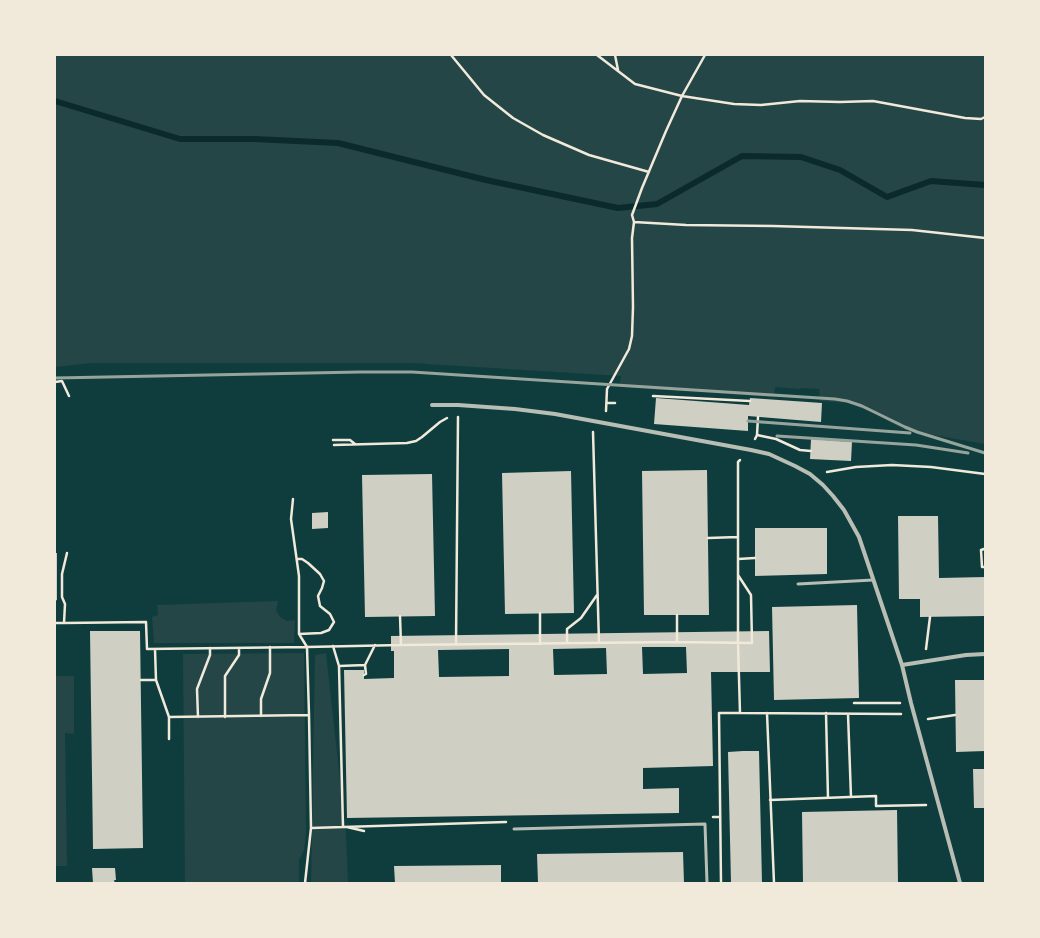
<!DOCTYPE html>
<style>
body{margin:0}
#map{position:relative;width:1040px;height:938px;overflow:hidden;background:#0f3d3e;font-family:"Nunito Sans",sans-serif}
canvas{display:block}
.frame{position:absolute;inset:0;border:56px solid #f1e9da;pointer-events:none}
</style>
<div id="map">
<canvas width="1040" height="938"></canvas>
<div class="frame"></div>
</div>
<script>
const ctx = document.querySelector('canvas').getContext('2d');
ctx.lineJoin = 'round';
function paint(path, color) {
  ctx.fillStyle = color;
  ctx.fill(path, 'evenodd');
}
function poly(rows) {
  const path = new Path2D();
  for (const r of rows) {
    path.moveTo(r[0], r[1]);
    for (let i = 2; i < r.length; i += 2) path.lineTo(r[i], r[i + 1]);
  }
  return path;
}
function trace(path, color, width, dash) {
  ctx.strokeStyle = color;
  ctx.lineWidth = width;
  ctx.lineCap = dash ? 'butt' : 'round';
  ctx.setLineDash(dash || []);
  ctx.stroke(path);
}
const green = poly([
 [55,55,985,55,985,444,905,430,877,415,849,403,820,401,819,389,800,388,800,389,775,387,774,397,619,387,621,376,412,363,91,363,55,367],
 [278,601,276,610,280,617,287,621,295,620,294,643,154,643,152,617,158,615,157,605],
 [304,653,306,833,304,850,299,860,299,883,185,883,183,654],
 [326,653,346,834,348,883,311,883,315,655],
 [55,676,74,676,74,734,65,733,67,866,55,866]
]);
const stream = poly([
 [55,101,180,139,254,139,338,143,486,180,618,208,657,204,742,156,801,157,840,170,887,197,931,181,985,185]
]);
const building = poly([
 [656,398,749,405,750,398,822,403,821,422,748,416,748,431,654,424],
 [811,439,852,442,851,461,810,459],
 [707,470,709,615,644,615,642,471],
 [571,471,574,613,505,614,502,473],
 [432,474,435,616,365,617,362,475],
 [328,512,328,528,312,529,312,513],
 [898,516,938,516,939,578,985,577,985,616,920,617,920,599,899,599],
 [755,528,827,528,827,574,755,576],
 [55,553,57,553,57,600,55,601],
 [857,605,859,698,774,700,772,607],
 [90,631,140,631,143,848,93,849],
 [769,631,770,672,711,672,713,766,643,768,643,789,679,788,679,813,347,818,344,670,364,670,364,679,394,678,394,651,391,651,391,636],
 [642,647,686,647,687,673,643,674],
 [606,648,607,674,554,675,553,649],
 [509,649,509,676,439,677,438,650],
 [955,680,985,680,985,751,956,752],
 [743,751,759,751,762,883,731,883,728,752],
 [973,769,985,769,985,808,974,808],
 [897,810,898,883,803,883,802,812],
 [683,852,684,883,538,883,537,854],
 [501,865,501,883,395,883,394,866],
 [92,868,115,868,116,880,114,880,115,883,93,883]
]);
const path = poly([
 [451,55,484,95,513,118,543,135,589,155,649,172],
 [597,55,635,84,682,96,734,104,761,105,800,101,840,102,873,101,965,118,981,119,985,117],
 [615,55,618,70],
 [634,222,686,225,773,226,912,230,985,238],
 [55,382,62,381,69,396],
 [653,396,750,401],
 [607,403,615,403],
 [606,411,607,389,629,349,632,336,633,307,632,238,634,222,632,215,642,188,666,131,682,96,705,55],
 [593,432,599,643],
 [757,435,776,439,800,450,811,451],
 [755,439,757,435,758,417],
 [333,440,350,440,355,444],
 [334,445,407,443,416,441,422,437,440,422,447,418],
 [740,460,738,462,738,643,740,713,901,714],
 [827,472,856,467,892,465,931,467,985,474],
 [293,499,291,519,299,576,299,634,321,633,329,630,334,622,330,614,320,606,318,596,322,588,324,581,320,574,308,563,302,559,297,559],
 [708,538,738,537],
 [984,549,981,550,982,567,985,567],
 [67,553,62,574,62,597,65,604,64,623,146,622,147,649,307,647,309,715],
 [738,559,755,558],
 [540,613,540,644],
 [677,615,677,642],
 [400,616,401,645],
 [55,623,64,623],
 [299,634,307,647,401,645,677,642,752,643,751,595,738,575],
 [567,643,567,629,581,618,597,595],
 [456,644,458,417],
 [333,646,339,666],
 [155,649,156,680,169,717,169,739],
 [926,649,930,617],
 [364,675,366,674,365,665],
 [141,680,156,680],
 [854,703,900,703],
 [767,713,774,883],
 [826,713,828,798],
 [848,714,851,797],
 [261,716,261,699,270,673,270,647],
 [169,717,309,715,311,828,305,883],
 [198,717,197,689,210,655,210,648],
 [225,717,225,676,239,655,239,648],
 [928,719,955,715],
 [770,800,876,796,876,806,926,805],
 [713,817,720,817],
 [343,827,339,666,365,665,375,645],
 [347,827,364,831],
 [311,828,506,822],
 [721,883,719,713,740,713]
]);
const service = poly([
 [798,584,873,580],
 [514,829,705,824,707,883]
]);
const minor = poly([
 [432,405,458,405,515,409,555,414,751,450,769,454,795,466,810,474,823,485,833,496,844,510,859,537,902,665,911,703,960,883],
 [902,665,966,655,985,654]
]);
const rail = poly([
 [55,378,360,372,412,372,835,399,847,401,862,406,905,427,917,432,985,453],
 [748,421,910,433],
 [777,436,916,445,968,453]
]);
paint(green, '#244646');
trace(stream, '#0a2a2b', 6);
paint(building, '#cfcfc3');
trace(path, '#f1e9da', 2.5);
trace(service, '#b8beb3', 3);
trace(minor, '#b8beb3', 4);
trace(rail, '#97a49c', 3);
</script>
